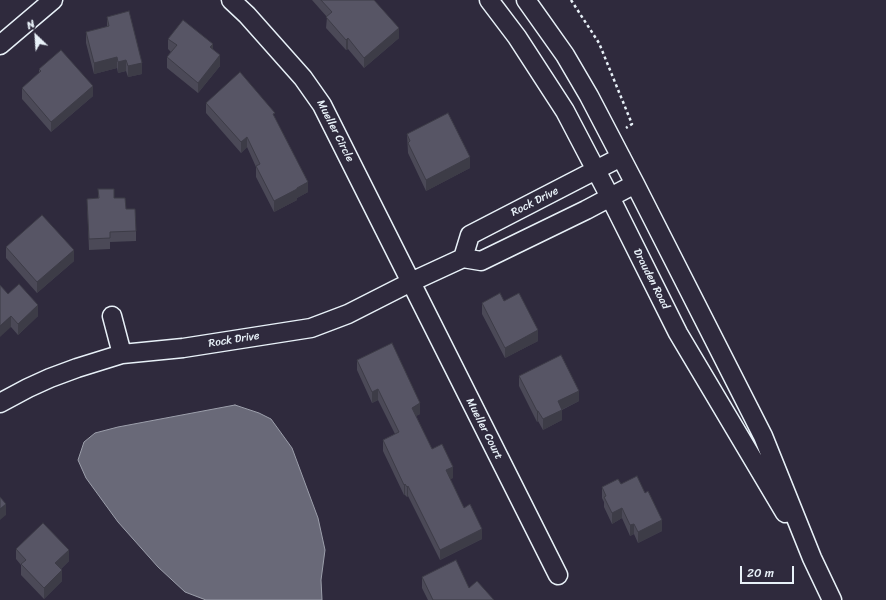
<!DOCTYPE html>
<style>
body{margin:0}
#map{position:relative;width:886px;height:600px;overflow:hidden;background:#2f2a3d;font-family:Sriracha,sans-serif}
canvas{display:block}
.north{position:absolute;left:16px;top:16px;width:40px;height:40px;-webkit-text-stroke:3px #2f2a3d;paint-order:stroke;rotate:335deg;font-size:11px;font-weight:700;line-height:16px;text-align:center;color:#e8f1f8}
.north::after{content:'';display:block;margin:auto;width:14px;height:18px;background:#e8f1f8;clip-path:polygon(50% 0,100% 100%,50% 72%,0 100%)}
.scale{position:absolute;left:740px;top:566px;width:54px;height:18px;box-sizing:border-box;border:2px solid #e8f1f8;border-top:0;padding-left:5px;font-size:12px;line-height:14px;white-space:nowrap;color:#e8f1f8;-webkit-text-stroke:3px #2f2a3d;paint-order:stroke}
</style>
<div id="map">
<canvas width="886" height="600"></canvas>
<div class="north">N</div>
<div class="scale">20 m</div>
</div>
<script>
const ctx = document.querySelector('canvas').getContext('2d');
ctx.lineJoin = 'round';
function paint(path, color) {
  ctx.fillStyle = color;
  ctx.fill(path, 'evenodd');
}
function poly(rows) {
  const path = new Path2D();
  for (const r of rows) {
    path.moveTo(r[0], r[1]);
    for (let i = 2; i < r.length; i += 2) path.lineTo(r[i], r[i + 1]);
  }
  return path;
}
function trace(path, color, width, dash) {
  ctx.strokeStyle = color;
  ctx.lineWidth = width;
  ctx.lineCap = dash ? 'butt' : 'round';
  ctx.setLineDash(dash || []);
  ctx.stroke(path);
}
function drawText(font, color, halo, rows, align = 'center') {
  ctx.font = font + ' Sriracha,sans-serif';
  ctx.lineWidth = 3;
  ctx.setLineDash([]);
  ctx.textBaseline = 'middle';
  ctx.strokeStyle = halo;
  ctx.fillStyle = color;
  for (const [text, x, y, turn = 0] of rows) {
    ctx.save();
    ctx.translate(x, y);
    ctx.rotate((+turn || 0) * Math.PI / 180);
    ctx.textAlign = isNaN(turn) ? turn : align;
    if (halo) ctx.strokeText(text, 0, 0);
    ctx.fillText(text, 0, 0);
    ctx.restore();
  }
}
const water = poly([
 [235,405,259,413,271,419,292,448,318,518,325,550,321,580,322,600,206,600,185,592,158,567,118,522,86,478,78,460,84,442,95,433,118,427,235,405]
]);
const path = poly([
 [571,0,599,43,632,124,626,128]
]);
const minor = poly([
 [231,0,247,15,303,78,322,105,558,575],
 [489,0,517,37,565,111,610,197,678,333,785,513],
 [526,0,565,55,589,96,635,184,763,436,812,558,832,600],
 [0,45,53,0],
 [463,258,470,235,621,157],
 [112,316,122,354],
 [0,403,28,388,50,378,77,368,122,354,183,348,311,328,348,314,411,282,463,258,481,261,586,210,635,184]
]);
const wall = poly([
 [312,0,374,0,399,38,364,68,348,49,346,50,326,28,327,17],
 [107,17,142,74,128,77,126,71,118,73,117,68,94,74,86,43,86,32,107,27],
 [168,39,213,50,220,66,198,93,167,68,167,57,171,52,168,49],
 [39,69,93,96,51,132,22,99,22,88,39,73],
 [206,103,275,118,308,192,297,198,297,200,274,212,256,177,256,167,247,147,241,153,206,113],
 [407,134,470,168,426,191,408,153],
 [98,189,126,209,136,231,136,241,110,242,110,249,89,250,87,199,98,198],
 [6,247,74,261,37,293,6,258],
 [8,294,38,316,18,335,11,327],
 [504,301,538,341,505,358,482,314,482,303],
 [357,360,420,414,416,416,432,449,453,478,450,479,464,508,482,539,440,560,408,496,407,497,405,495,404,495,383,451,383,440,395,434,378,400,372,403,357,370],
 [519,376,579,401,562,410,562,420,543,430,538,421,537,422,519,386],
 [621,484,662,531,638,543,634,534,630,536,622,518,612,524,604,507,604,502,602,498,602,487],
 [16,549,69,561,61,569,62,581,44,599,21,575,21,565,16,559],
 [422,577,469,588,494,600,428,600,422,588]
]);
const shadedWall = poly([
 [399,28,399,38,364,68,364,58],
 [348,38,348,49,346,50,346,40],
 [213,44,213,55,210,47],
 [220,55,220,66,198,93,198,83],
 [117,57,117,68,94,74,94,63],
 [126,60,126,71,118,73,118,62],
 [142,63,142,74,128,77,128,66],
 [93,86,93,96,51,132,51,122],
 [247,137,247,147,241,153,241,142],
 [470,157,470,168,426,191,426,180],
 [308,182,308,192,297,198,297,200,274,212,274,201],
 [74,250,74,261,37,293,37,282],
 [38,305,38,316,18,335,18,324],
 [11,316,11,327,0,337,0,326],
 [538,330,538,341,505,358,505,348],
 [378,389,378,400,372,403,372,392],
 [579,391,579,401,559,411,562,410,562,420,543,430,543,419,558,401],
 [420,403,420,414,412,418,412,408],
 [537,411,538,411,538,421,537,422],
 [453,467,453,478,446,481,446,470],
 [405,484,405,495,404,495,404,485],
 [408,486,408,496,407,497,407,487],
 [6,504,6,515,0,520,0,509],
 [622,508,622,518,612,524,612,513],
 [662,520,662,531,638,543,638,532],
 [634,524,634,534,630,536,630,525],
 [482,529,482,539,440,560,440,550],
 [69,550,69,561,55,574,55,563],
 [62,570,62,581,44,599,44,588]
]);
const building = poly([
 [321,0,374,0,399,28,364,58,348,38,346,40,326,17,332,12,321,0],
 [129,11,142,63,128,66,126,60,118,62,117,57,94,63,86,32,109,26,107,17,129,11],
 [183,20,213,44,210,47,220,55,198,83,167,57,177,45,168,39,183,20],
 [61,50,93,86,51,122,22,88,41,71,39,69,61,50],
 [240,72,275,113,273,114,308,182,297,188,297,189,274,201,256,166,260,164,247,137,241,142,206,103,240,72],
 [448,113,470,157,426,180,408,143,410,141,407,134,448,113],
 [98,189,114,189,114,198,125,198,126,209,135,209,136,231,110,232,110,238,89,239,87,199,99,198,98,189],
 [42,215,74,250,37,282,6,247,42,215],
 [19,284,38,305,18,324,11,316,0,326,0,285,8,294,19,284],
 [500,293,504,301,519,293,538,330,505,348,482,303,500,293],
 [392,343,420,403,412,408,432,449,442,444,453,467,446,470,464,508,470,504,482,529,440,550,408,486,407,487,405,484,404,485,383,440,399,432,378,389,372,392,357,360,392,343],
 [561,355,579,391,558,401,562,410,543,419,538,411,537,411,519,376,561,355],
 [637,476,645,493,648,491,662,520,638,532,634,524,630,525,622,508,612,513,604,497,606,496,602,487,618,479,621,484,637,476],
 [0,497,6,504,0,509,0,497],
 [43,523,69,550,55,563,62,570,44,588,21,564,26,560,16,549,43,523],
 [456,560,469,588,477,581,494,600,433,600,422,577,456,560]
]);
const streetNames = [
 ["Mueller Circle",335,131,63],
 ["Rock Drive",535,202,-27],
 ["Drauden Road",651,279,63],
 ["Rock Drive",234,340,-9],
 ["Mueller Court",484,429,63]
];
paint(water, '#696978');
trace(water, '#9c9fab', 1);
trace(minor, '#e8f1f8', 21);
trace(path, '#e8f1f8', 2.5, [3, 3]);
trace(minor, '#2f2a3d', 18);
paint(wall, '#4b4957');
paint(shadedWall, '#3d3c47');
paint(building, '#575565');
trace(building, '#3d3c47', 1);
drawText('11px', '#e8f1f8', '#2f2a3d', streetNames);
</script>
